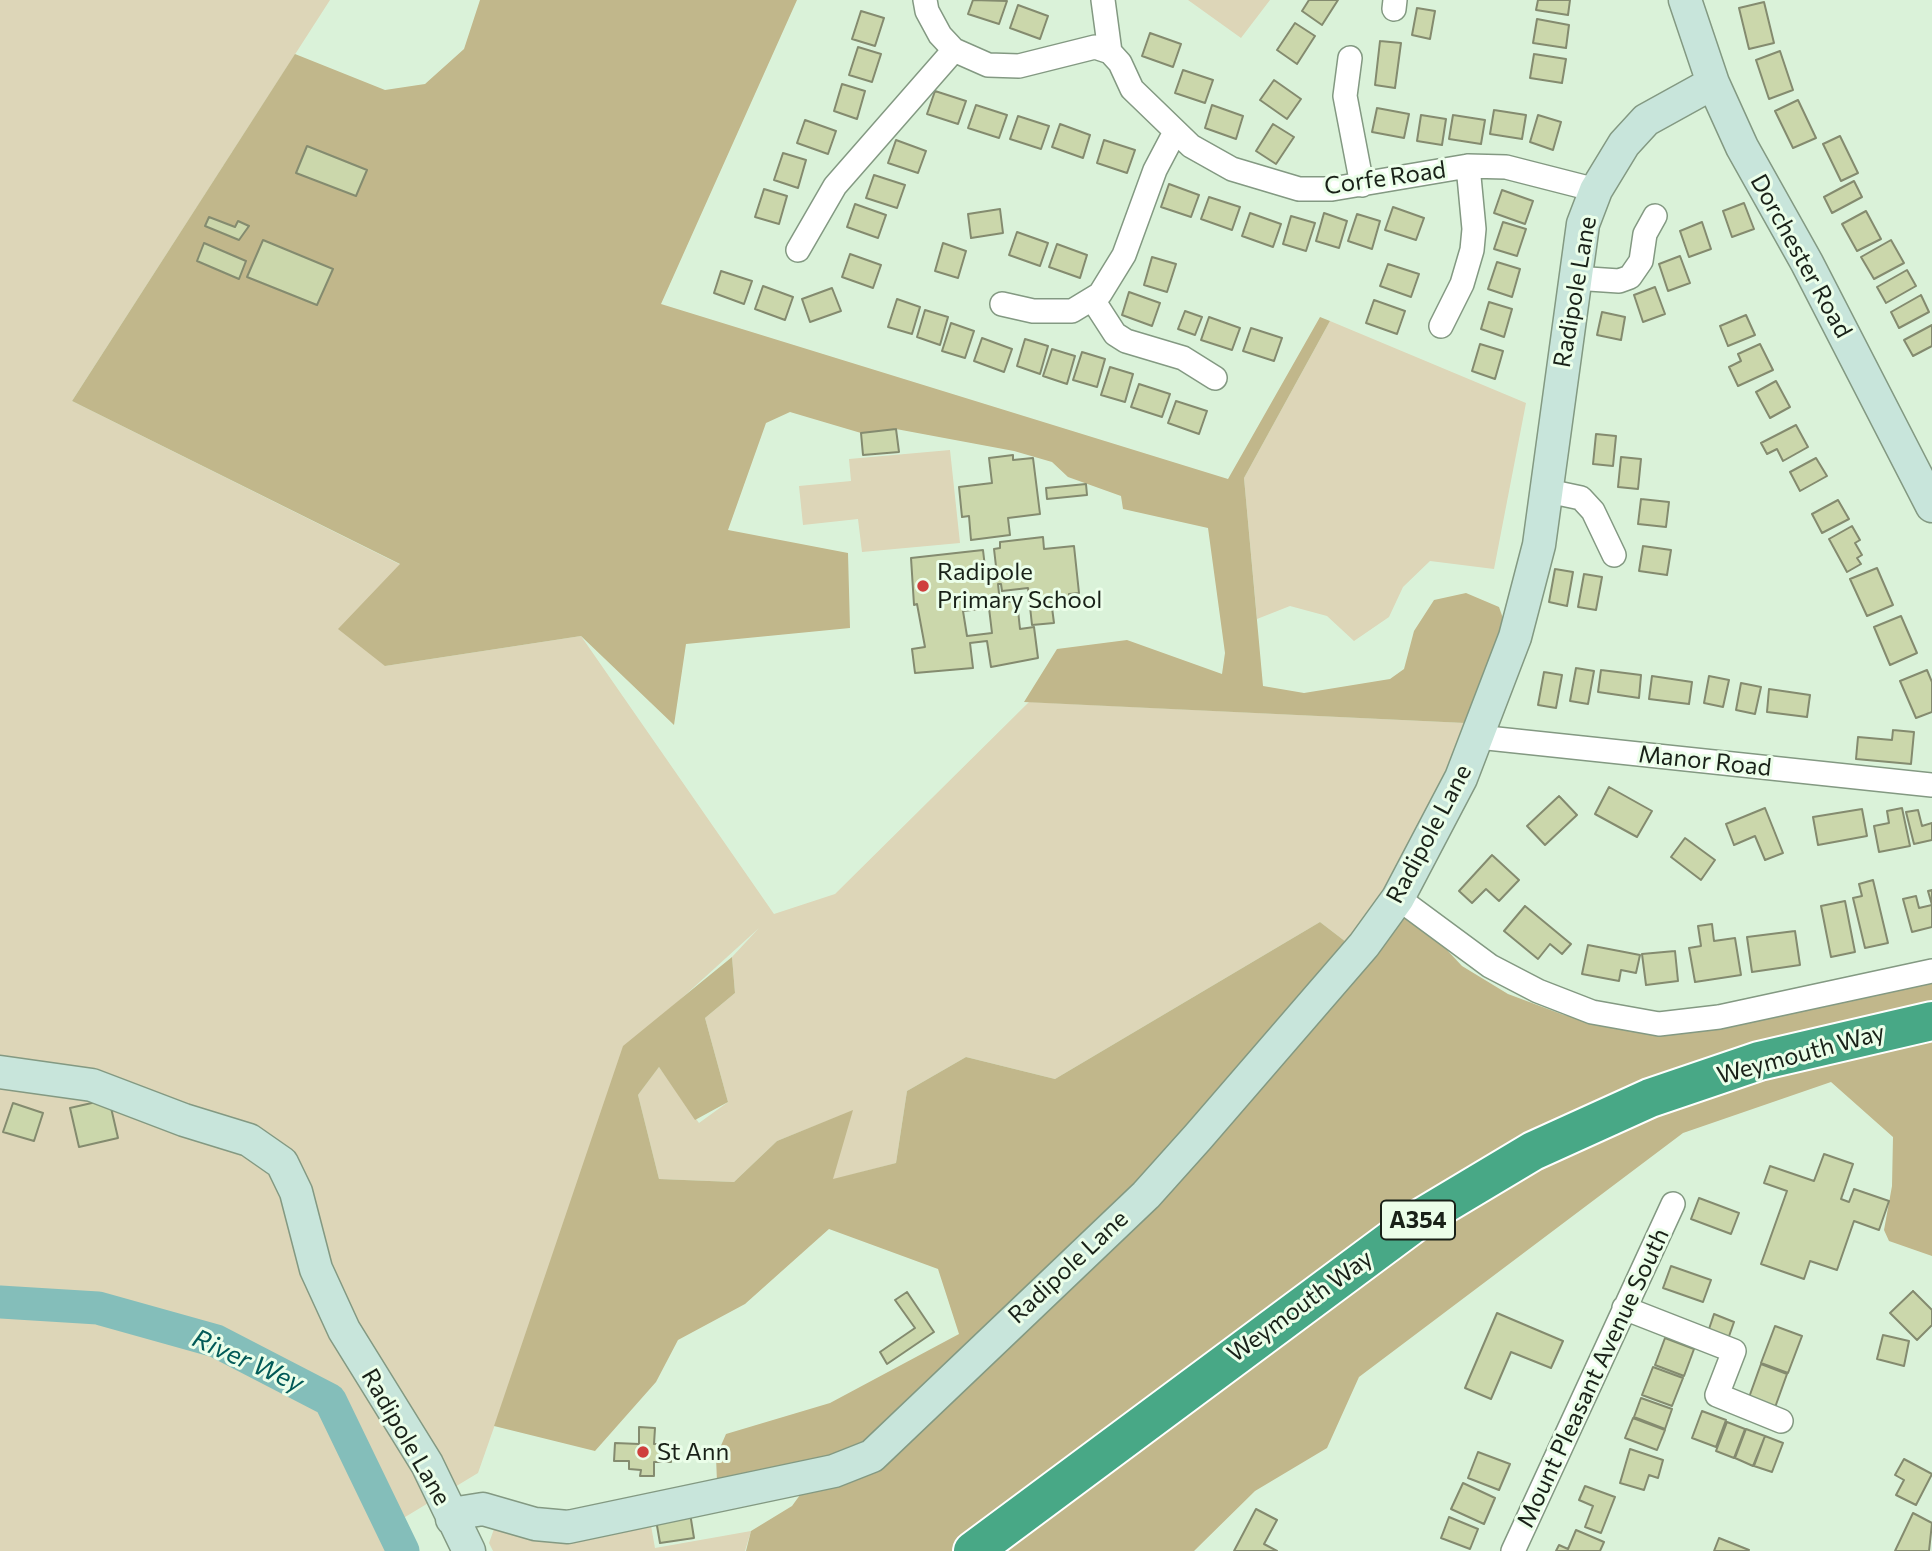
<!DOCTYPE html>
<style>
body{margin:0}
canvas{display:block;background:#daf2d9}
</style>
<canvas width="1932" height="1551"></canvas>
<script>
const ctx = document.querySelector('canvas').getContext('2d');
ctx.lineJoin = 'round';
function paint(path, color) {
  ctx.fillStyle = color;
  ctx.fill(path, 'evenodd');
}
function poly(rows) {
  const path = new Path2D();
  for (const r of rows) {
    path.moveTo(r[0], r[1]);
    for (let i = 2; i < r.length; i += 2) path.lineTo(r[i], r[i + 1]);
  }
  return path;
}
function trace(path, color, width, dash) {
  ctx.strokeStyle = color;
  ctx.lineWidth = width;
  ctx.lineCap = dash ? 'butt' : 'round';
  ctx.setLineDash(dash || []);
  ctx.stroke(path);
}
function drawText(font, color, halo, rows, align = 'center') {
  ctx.font = font + ' Commissioner,sans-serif';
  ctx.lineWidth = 6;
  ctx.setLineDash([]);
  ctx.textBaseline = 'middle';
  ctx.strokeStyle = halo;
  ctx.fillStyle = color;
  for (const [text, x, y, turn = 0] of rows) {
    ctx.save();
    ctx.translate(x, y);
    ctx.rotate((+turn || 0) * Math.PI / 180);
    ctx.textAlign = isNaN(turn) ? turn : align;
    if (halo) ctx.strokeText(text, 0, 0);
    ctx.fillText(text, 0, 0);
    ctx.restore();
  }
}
const green = poly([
 [0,0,330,0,72,401,401,565,385,666,581,636,774,914,835,894,1029,702,1465,723,1418,843,1393,896,1346,942,1320,922,1055,1079,966,1057,907,1091,896,1163,832,1180,852,1111,777,1141,734,1182,659,1179,638,1095,659,1067,699,1123,728,1102,705,1018,735,993,732,957,759,928,627,1048,478,1473,377,1534,386,1551,0,1551],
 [1188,0,1270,0,1241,38],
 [1330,321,1526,403,1494,569,1430,561,1403,587,1389,617,1354,641,1327,616,1290,606,1257,619,1244,478],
 [950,450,960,543,862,552,858,519,803,525,799,486,851,481,849,459],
 [650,1520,655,1548,751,1531,745,1551,493,1551,489,1543,494,1529,526,1535]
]);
const forest = poly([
 [480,0,797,0,661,304,1228,479,1320,317,1330,321,1244,478,1263,686,1304,693,1390,679,1404,669,1414,631,1434,600,1466,593,1499,607,1504,621,1465,723,1024,702,1057,649,1127,640,1222,674,1225,653,1208,528,1123,509,1121,496,1068,477,1052,462,1014,451,896,429,861,433,790,412,766,423,728,530,848,553,850,628,686,644,674,725,581,636,385,666,338,629,400,564,72,401,295,54,385,90,425,84,464,49],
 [1398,898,1462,966,1508,994,1564,1015,1659,1033,1932,977,1932,1256,1889,1241,1884,1230,1892,1186,1893,1137,1831,1082,1683,1133,1359,1377,1327,1448,1255,1491,1194,1551,746,1551,751,1531,792,1506,805,1488,717,1482,716,1457,726,1434,830,1403,959,1334,938,1269,829,1229,745,1304,678,1340,656,1382,595,1451,494,1426,623,1046,732,957,735,993,705,1018,728,1102,695,1120,659,1067,638,1095,659,1179,734,1182,777,1141,853,1110,833,1179,896,1163,907,1091,966,1057,1055,1079,1320,922,1346,942]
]);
const river = poly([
 [0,1302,98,1308,216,1341,330,1400,403,1551]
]);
const building = poly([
 [973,0,1007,1,999,24,968,14,973,0],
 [1309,0,1338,0,1322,25,1302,11,1309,0],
 [1538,0,1570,0,1568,15,1536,10,1538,0],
 [1764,2,1774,43,1749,49,1739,8,1764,2],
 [1018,5,1048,16,1040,39,1010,28,1018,5],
 [1417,8,1435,11,1430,39,1412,35,1417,8],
 [861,11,884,18,875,46,852,39,861,11],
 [1537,19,1569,25,1566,48,1533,43,1537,19],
 [1295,23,1315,36,1297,64,1277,50,1295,23],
 [1150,33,1181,44,1173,67,1142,56,1150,33],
 [1380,41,1401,43,1395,88,1375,85,1380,41],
 [858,47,881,54,872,82,849,75,858,47],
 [1780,51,1793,90,1769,99,1756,60,1780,51],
 [1534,54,1566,59,1562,83,1530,78,1534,54],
 [1183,70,1213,80,1205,103,1175,93,1183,70],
 [1274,80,1301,99,1287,119,1260,100,1274,80],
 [842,84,865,91,857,119,834,111,842,84],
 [935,91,966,101,958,124,927,114,935,91],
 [1798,100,1816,138,1793,148,1775,111,1798,100],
 [976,105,1007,115,999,138,968,128,976,105],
 [1212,105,1243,116,1236,139,1205,128,1212,105],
 [1377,108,1409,114,1404,138,1372,132,1377,108],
 [1494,110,1526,115,1522,139,1490,134,1494,110],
 [1421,115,1446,119,1442,145,1417,141,1421,115],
 [1453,115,1485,120,1481,144,1449,139,1453,115],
 [1538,115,1561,122,1553,150,1530,142,1538,115],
 [1018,116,1049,126,1041,149,1010,139,1018,116],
 [805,120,836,131,828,154,797,143,805,120],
 [1060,124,1090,135,1083,158,1052,147,1060,124],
 [1273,124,1294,137,1276,164,1256,151,1273,124],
 [1840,136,1858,173,1841,181,1823,144,1840,136],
 [896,140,926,151,918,173,888,163,896,140],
 [1104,140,1135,150,1127,173,1097,163,1104,140],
 [307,146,367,170,356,196,296,173,307,146],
 [783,153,806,160,798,188,774,180,783,153],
 [874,175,905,185,897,208,866,198,874,175],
 [1854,181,1862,197,1832,213,1824,197,1854,181],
 [1169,184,1199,195,1191,217,1161,207,1169,184],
 [764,189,787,196,779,224,755,217,764,189],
 [1502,190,1533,201,1525,224,1494,213,1502,190],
 [1209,197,1240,207,1232,230,1201,219,1209,197],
 [1744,203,1754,229,1732,237,1723,211,1744,203],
 [855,204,886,215,878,238,847,227,855,204],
 [1393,207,1424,218,1416,240,1385,230,1393,207],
 [1000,209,1003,233,971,238,968,214,1000,209],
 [1866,211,1881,239,1857,251,1842,224,1866,211],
 [1250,213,1281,224,1273,247,1242,236,1250,213],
 [1324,213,1347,221,1339,248,1316,241,1324,213],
 [1357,214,1380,221,1372,249,1348,241,1357,214],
 [1291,216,1315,223,1306,251,1283,244,1291,216],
 [209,217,235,227,238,221,249,226,239,240,205,226,209,217],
 [1503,222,1526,229,1517,256,1494,249,1503,222],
 [1702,222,1711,249,1689,257,1680,231,1702,222],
 [1017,232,1048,243,1040,266,1009,255,1017,232],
 [263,240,333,269,317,305,247,277,263,240],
 [1891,240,1904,263,1874,279,1861,257,1891,240],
 [204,243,246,261,239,279,197,261,204,243],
 [943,243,966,251,958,278,935,271,943,243],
 [1057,244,1087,255,1080,278,1049,267,1057,244],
 [850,254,881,265,873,288,842,277,850,254],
 [1680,256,1690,283,1668,291,1659,264,1680,256],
 [1152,257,1176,264,1167,292,1144,285,1152,257],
 [1497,262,1520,269,1512,297,1488,289,1497,262],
 [1388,264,1419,274,1411,297,1380,286,1388,264],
 [1907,270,1916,286,1886,303,1877,287,1907,270],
 [721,271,752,281,744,304,714,293,721,271],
 [763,286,793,297,785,320,755,309,763,286],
 [1655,287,1665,314,1643,322,1634,295,1655,287],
 [832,288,841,311,810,322,802,299,832,288],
 [1129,292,1160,303,1152,326,1122,315,1129,292],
 [1921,295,1929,312,1899,328,1891,312,1921,295],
 [897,299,920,307,912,334,888,327,897,299],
 [1374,300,1405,311,1397,334,1366,323,1374,300],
 [1489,302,1512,309,1504,337,1481,329,1489,302],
 [925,310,948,317,940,345,917,337,925,310],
 [1185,311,1202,317,1195,335,1178,329,1185,311],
 [1602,312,1625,317,1621,340,1597,335,1602,312],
 [1746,315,1755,335,1728,346,1720,326,1746,315],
 [1209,317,1240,328,1232,350,1201,340,1209,317],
 [951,323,974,331,965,358,942,351,951,323],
 [1932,325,1932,346,1913,356,1904,340,1932,325],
 [1251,328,1282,338,1274,361,1243,351,1251,328],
 [982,338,1012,349,1004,372,974,361,982,338],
 [1025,339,1048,346,1040,374,1017,366,1025,339],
 [1480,344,1503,351,1495,379,1472,371,1480,344],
 [1760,344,1773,370,1738,386,1729,367,1741,361,1738,354,1760,344],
 [1052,349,1075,356,1067,384,1043,376,1052,349],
 [1082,352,1105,359,1097,387,1073,380,1082,352],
 [1110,367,1133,374,1125,402,1101,395,1110,367],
 [1776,381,1790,407,1770,418,1756,392,1776,381],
 [1139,384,1170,394,1162,417,1131,407,1139,384],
 [1176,401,1207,411,1199,434,1168,423,1176,401],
 [1796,425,1808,447,1783,461,1777,449,1767,454,1761,443,1796,425],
 [896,429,899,452,863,455,861,433,896,429],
 [1596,434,1616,436,1613,466,1593,464,1596,434],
 [1013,455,1013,460,1033,458,1040,514,1008,518,1010,535,971,540,969,516,962,517,959,487,992,483,989,458,1013,455],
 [1621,457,1641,459,1638,489,1618,487,1621,457],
 [1816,458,1827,476,1800,491,1790,472,1816,458],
 [1086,484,1087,495,1047,499,1046,488,1086,484],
 [1641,499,1669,502,1666,527,1638,524,1641,499],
 [1838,500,1849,519,1822,533,1812,514,1838,500],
 [1852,526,1860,540,1855,543,1862,555,1857,558,1861,564,1847,572,1829,539,1852,526],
 [1043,537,1044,549,1074,546,1079,593,1069,594,1069,598,1051,600,1054,623,1032,625,1028,588,1002,591,1001,584,998,584,1000,603,1017,601,1020,629,1034,627,1038,658,991,667,987,641,970,643,973,668,915,673,912,649,925,647,917,604,914,605,911,558,983,550,986,576,997,575,994,549,1000,548,1000,542,1043,537],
 [989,608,992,633,967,636,963,611,989,608],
 [1643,546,1671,550,1667,575,1639,571,1643,546],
 [1877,568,1893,605,1867,616,1850,579,1877,568],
 [1555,569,1573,572,1567,606,1549,602,1555,569],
 [1584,574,1602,577,1596,610,1578,607,1584,574],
 [1901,616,1917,653,1890,665,1874,627,1901,616],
 [1576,668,1594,671,1588,704,1570,701,1576,668],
 [1601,670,1641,675,1639,698,1598,692,1601,670],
 [1927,670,1932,682,1932,712,1916,718,1900,681,1927,670],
 [1544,672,1562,675,1556,708,1538,705,1544,672],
 [1652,676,1692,682,1689,704,1649,699,1652,676],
 [1709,676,1729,680,1723,707,1704,703,1709,676],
 [1741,683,1761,687,1755,714,1736,710,1741,683],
 [1769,689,1810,695,1807,717,1767,712,1769,689],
 [1893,730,1914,732,1911,764,1856,759,1858,737,1892,740,1893,730],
 [1609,787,1652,811,1637,837,1595,814,1609,787],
 [1559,796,1577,815,1545,845,1527,826,1559,796],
 [1765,808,1783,853,1765,860,1755,836,1734,845,1726,824,1765,808],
 [1902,808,1910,846,1879,852,1874,826,1889,823,1887,811,1902,808],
 [1862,809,1867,836,1818,845,1813,817,1862,809],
 [1918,810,1922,826,1932,823,1932,840,1914,844,1906,812,1918,810],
 [1685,838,1715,860,1701,880,1671,857,1685,838],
 [1492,855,1519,880,1499,901,1486,889,1472,903,1459,891,1492,855],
 [1873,880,1888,943,1865,948,1853,898,1862,896,1859,884,1873,880],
 [1932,890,1932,927,1912,932,1903,899,1916,896,1919,908,1932,905,1928,891,1932,890],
 [1845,901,1855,952,1831,957,1821,906,1845,901],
 [1525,906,1571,944,1562,954,1550,944,1538,959,1504,931,1525,906],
 [1712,924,1714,941,1735,938,1741,975,1695,982,1689,948,1701,946,1698,926,1712,924],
 [1795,931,1800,965,1752,972,1747,937,1795,931],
 [1588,945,1640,955,1636,973,1621,970,1619,981,1582,974,1588,945],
 [1675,951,1678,981,1646,985,1642,954,1675,951],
 [109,1099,118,1138,79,1147,70,1108,109,1099],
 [13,1103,43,1113,34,1141,3,1132,13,1103],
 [1824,1154,1853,1164,1841,1199,1849,1202,1854,1189,1889,1201,1879,1230,1854,1221,1837,1270,1810,1261,1804,1279,1761,1264,1787,1191,1764,1183,1770,1166,1814,1181,1824,1154],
 [1699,1198,1739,1213,1731,1234,1691,1219,1699,1198],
 [1671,1266,1711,1280,1703,1302,1663,1288,1671,1266],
 [1913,1291,1932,1310,1932,1325,1917,1340,1890,1313,1913,1291],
 [907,1292,934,1332,887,1364,880,1352,915,1328,895,1300,907,1292],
 [1497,1313,1563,1341,1551,1368,1511,1352,1491,1399,1465,1388,1497,1313],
 [1714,1314,1734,1322,1727,1342,1707,1335,1714,1314],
 [1775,1326,1802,1336,1788,1373,1761,1363,1775,1326],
 [1883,1335,1909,1341,1904,1366,1877,1359,1883,1335],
 [1665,1338,1694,1349,1684,1376,1655,1365,1665,1338],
 [1761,1364,1787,1374,1773,1413,1747,1403,1761,1364],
 [1653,1367,1683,1378,1672,1406,1642,1395,1653,1367],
 [1641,1398,1672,1409,1665,1429,1634,1417,1641,1398],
 [1702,1411,1726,1420,1716,1447,1692,1438,1702,1411],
 [1633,1418,1665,1430,1657,1450,1625,1438,1633,1418],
 [1727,1422,1745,1429,1734,1458,1716,1451,1727,1422],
 [639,1427,655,1428,654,1444,672,1444,671,1462,654,1462,654,1476,640,1476,641,1470,629,1469,629,1461,614,1461,615,1443,639,1444,639,1427],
 [1746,1429,1765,1436,1753,1466,1735,1458,1746,1429],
 [1765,1436,1783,1443,1772,1472,1754,1466,1765,1436],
 [1630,1449,1663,1460,1658,1478,1649,1475,1644,1490,1620,1483,1630,1449],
 [1478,1452,1510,1464,1499,1490,1468,1478,1478,1452],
 [1904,1459,1932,1474,1916,1505,1896,1495,1904,1480,1895,1475,1904,1459],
 [1463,1483,1495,1498,1484,1524,1451,1509,1463,1483],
 [1585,1486,1615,1497,1601,1533,1585,1527,1593,1506,1579,1500,1585,1486],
 [1256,1509,1277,1520,1264,1544,1277,1551,1234,1551,1256,1509],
 [690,1513,694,1538,660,1543,656,1520,690,1513],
 [1913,1513,1932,1523,1929,1551,1895,1551,1913,1513],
 [1449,1517,1478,1529,1470,1549,1441,1538,1449,1517],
 [1576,1530,1604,1542,1600,1551,1556,1551,1559,1545,1568,1549,1576,1530],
 [1719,1538,1749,1550,1748,1551,1714,1551,1719,1538]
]);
const street = poly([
 [925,0,927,11,940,35,954,50,988,65,1019,66,1095,47,1110,52],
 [1103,0,1110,52,1120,63,1132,89,1191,146,1232,169,1299,189,1332,189,1468,166,1506,167,1596,190],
 [1394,9,1395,0],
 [1350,58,1345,96,1362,185],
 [798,250,835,186,954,50],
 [1574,278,1619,281,1630,277,1641,261,1645,234,1655,216],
 [1093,300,1115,334,1126,341,1183,358,1215,378],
 [1002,304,1033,311,1072,311,1100,294,1124,255,1155,170,1175,132],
 [1441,326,1462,284,1472,250,1474,229,1468,166],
 [1548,491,1581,498,1593,511,1614,555],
 [1478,737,1932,785],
 [1398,898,1490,966,1538,991,1592,1012,1659,1024,1719,1017,1932,971],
 [1624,1308,1734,1351,1717,1395,1781,1421],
 [1513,1551,1673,1204]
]);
const secondary = poly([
 [1685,0,1713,83,1742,147,1807,263,1932,506],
 [0,1072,92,1085,184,1120,249,1140,282,1163,296,1192,316,1269,344,1330,427,1464,469,1551],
 [452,1519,464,1512,483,1509,535,1524,568,1527,834,1471,872,1456,1146,1195,1198,1137,1364,945,1398,898,1461,778,1515,637,1539,545,1583,224,1596,190,1624,144,1646,120,1713,83]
]);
const highway = poly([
 [973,1551,1421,1218,1533,1151,1650,1098,1759,1061,1932,1021]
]);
const markers = [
 [923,586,7,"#cf403e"],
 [643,1452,7,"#cf403e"]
];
const shields = [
 [1418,1220,74]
];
const shieldNames = [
 ["A354",1418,1220]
];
const streetNames = [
 ["Corfe Road",1385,178,-8],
 ["Dorchester Road",1801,256,61],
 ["Radipole Lane",1575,292,-80],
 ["Manor Road",1705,761,6],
 ["Radipole Lane",1429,834,-62],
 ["Weymouth Way",1801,1054,-15],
 ["Radipole Lane",1068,1267,-43],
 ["Weymouth Way",1300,1306,-36],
 ["Mount Pleasant Avenue South",1593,1378,-65],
 ["Radipole Lane",406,1437,60]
];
const poiNames = [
 ["Radipole",937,572],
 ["Primary School",937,600],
 ["St Ann",657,1452]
];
const waterNames = [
 ["River Wey",248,1361,24]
];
paint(green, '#ddd6b8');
paint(forest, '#c1b78b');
trace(river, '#84beba', 33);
paint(building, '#cbd7ab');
trace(building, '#848b6f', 2);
trace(street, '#839982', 26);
trace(secondary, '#839982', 35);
trace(highway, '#fff', 42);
trace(street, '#fff', 23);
trace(secondary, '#c8e5db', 32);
trace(highway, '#48a886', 38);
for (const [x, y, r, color] of markers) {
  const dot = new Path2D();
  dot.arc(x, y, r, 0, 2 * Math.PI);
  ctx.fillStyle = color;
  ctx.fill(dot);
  trace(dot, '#ebfee9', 2.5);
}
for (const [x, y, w] of shields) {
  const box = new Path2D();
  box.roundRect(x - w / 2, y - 19.5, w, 39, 5);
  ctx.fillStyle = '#ebfee9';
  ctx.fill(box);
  trace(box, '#192118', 2);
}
drawText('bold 23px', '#192118', null, shieldNames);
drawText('24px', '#192118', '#ebfee9', streetNames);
drawText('24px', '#192118', '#ebfee9', poiNames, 'left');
drawText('italic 26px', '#025a57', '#ebfee9', waterNames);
</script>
